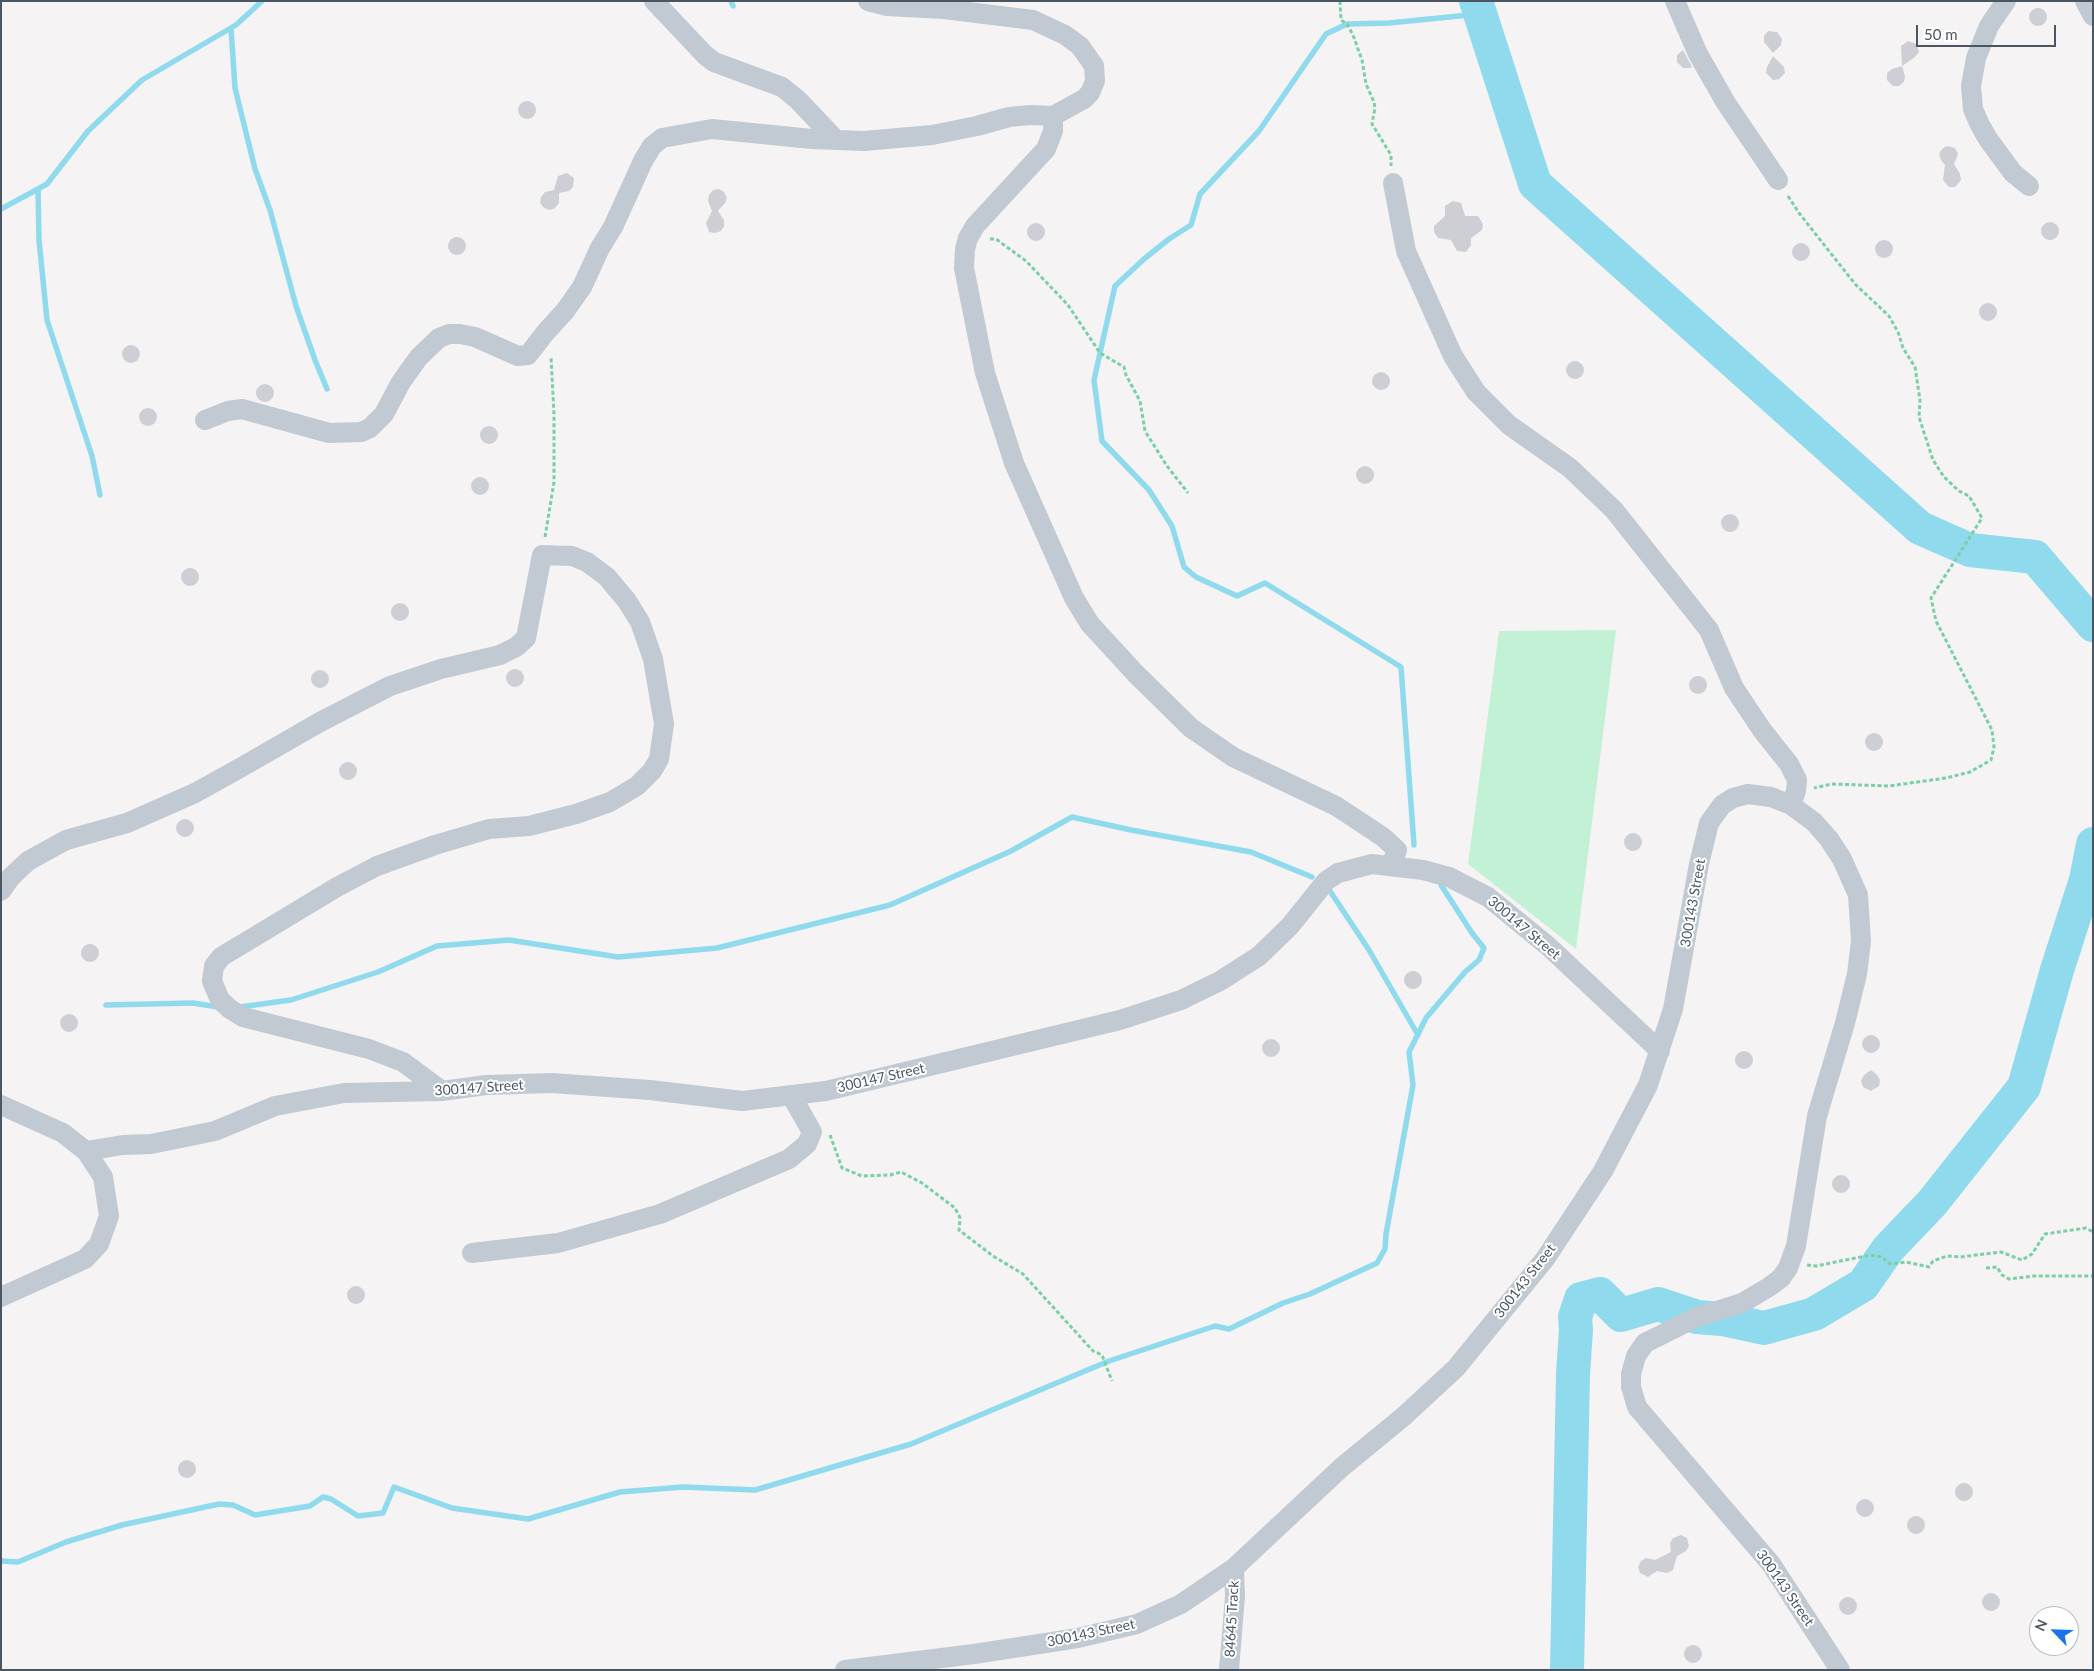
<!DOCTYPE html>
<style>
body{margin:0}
#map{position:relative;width:2094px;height:1671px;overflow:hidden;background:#f5f3f3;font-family:Lato,sans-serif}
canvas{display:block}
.frame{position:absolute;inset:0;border:2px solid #4a5661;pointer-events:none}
.north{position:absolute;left:2029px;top:1606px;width:50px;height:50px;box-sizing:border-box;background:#fff;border:1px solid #b7bbc0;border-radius:50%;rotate:294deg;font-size:14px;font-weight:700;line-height:20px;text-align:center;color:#4a5661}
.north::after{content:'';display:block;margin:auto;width:18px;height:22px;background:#1a73e8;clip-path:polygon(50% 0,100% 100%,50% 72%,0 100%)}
.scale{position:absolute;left:1916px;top:25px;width:140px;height:22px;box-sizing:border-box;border:2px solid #4a5661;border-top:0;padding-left:6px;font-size:15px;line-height:18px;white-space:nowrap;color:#4a5661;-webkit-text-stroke:4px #fff;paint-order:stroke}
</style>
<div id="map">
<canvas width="2094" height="1671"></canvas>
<div class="frame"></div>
<div class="north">N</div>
<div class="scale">50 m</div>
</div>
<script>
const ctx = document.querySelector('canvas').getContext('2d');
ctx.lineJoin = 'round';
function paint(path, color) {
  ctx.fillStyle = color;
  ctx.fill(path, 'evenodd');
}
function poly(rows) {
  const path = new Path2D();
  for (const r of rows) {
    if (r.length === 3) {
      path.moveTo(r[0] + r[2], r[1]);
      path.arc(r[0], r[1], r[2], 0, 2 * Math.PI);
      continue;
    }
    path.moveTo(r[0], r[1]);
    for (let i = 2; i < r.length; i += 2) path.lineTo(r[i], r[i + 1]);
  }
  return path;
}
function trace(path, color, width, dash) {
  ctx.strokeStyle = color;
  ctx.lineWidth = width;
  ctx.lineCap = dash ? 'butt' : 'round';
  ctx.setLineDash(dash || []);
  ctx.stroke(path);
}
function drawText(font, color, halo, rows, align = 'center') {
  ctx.font = font + ' Lato,sans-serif';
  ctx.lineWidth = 4;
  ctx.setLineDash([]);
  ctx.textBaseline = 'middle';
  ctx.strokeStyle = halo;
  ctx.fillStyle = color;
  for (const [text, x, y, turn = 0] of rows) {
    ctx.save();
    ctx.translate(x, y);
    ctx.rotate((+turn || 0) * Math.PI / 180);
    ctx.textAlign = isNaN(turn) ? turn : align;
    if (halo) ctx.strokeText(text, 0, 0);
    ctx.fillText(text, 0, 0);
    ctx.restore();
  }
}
const green = poly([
 [1616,630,1576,949,1468,864,1499,631]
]);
const stream = poly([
 [731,1,733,6],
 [231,28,235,88,255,169,270,210,296,306,315,360,327,389],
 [38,189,39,240,47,320,92,456,100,495],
 [1,209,47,184,88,131,142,80,236,25,262,1],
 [1414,845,1401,667,1265,583,1237,596,1196,577,1184,567,1172,526,1149,490,1102,441,1094,380,1115,286,1144,259,1169,239,1191,225,1200,194,1259,131,1326,34,1347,24,1389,23,1479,14],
 [1330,891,1369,950,1418,1035],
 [106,1005,193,1003,218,1007],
 [240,1007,291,1000,378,972,437,946,509,940,618,957,717,948,890,905,1011,851,1072,817,1131,830,1251,852,1312,877],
 [1,1561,18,1562,66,1542,122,1525,219,1504,233,1505,255,1515,310,1506,323,1497,331,1499,358,1516,383,1513,394,1487,452,1508,528,1519,620,1492,683,1487,755,1490,911,1444,1109,1361,1215,1326,1229,1329,1283,1303,1310,1294,1377,1263,1385,1249,1386,1234,1413,1085,1409,1052,1426,1018,1465,972,1479,960,1484,948,1472,933,1441,885]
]);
const river = poly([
 [1476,1,1535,184,1920,528,1970,550,2035,557,2093,625],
 [1567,1670,1573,1374,1576,1330,1575,1317,1581,1299,1600,1294,1621,1315,1658,1304,1697,1317,1722,1319,1764,1328,1814,1314,1863,1285,1888,1249,1932,1203,2024,1087,2057,970,2086,880,2093,844]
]);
const building = poly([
 [2038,17,9],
 [1768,31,1777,32,1782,39,1781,45,1773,53,1764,42,1764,36],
 [1908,41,1916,44,1919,52,1915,57,1902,66,1905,76,1904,82,1899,86,1893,86,1887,80,1887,73,1892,69,1902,66,1901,46],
 [1683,50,1692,67,1689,68,1683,68,1677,62,1677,55],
 [1773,56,1784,67,1785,73,1779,79,1773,80,1766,73,1767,67],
 [527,110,9],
 [1947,146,1955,148,1958,154,1954,164,1960,174,1961,180,1955,187,1949,187,1943,180,1945,165,1941,160,1939,154,1942,149],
 [567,173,574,178,573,187,569,191,559,193,559,203,555,208,550,210,544,208,540,203,541,197,545,192,554,190,558,176],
 [719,189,724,192,727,198,725,203,718,211,724,220,724,226,721,231,715,233,709,232,706,223,712,211,708,201,709,195,713,190],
 [1453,201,1461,203,1465,216,1478,216,1483,224,1482,230,1471,238,1471,245,1466,252,1457,251,1451,240,1438,238,1434,232,1434,226,1445,216,1445,206],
 [2050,231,9],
 [1036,232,9],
 [457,246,9],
 [1884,249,9],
 [1801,252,9],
 [1988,312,9],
 [131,354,9],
 [1575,370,9],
 [1381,381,9],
 [265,393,9],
 [148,417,9],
 [489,435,9],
 [1365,475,9],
 [480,486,9],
 [1730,523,9],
 [190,577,9],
 [400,612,9],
 [515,678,9],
 [320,679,9],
 [1698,685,9],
 [1874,742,9],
 [348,771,9],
 [185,828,9],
 [1633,842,9],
 [90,953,9],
 [1413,980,9],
 [69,1023,9],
 [1871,1044,9],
 [1271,1048,9],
 [1744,1060,9],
 [1871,1070,1877,1075,1880,1080,1879,1086,1871,1091,1863,1087,1861,1081,1864,1075],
 [1841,1184,9],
 [356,1295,9],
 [187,1469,9],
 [1964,1492,9],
 [1865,1508,9],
 [1916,1525,9],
 [1681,1535,1687,1538,1689,1546,1686,1551,1677,1556,1673,1570,1667,1573,1657,1571,1648,1577,1640,1573,1638,1567,1641,1561,1646,1558,1655,1560,1671,1552,1670,1543,1673,1538],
 [1991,1602,9],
 [1848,1606,9],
 [1693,1654,9]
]);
const path = poly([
 [1340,1,1341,20,1347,24,1353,35,1362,60,1366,84,1374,102,1375,108,1372,124,1391,155,1391,166],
 [1788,196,1799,213,1855,284,1889,316,1898,332,1903,348,1915,367,1920,400,1919,417,1933,460,1944,477,1959,491,1969,496,1982,518,1931,598,1936,621,1992,730,1994,747,1991,760,1970,772,1946,778,1889,786,1832,784,1814,788],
 [990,239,996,239,1026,261,1068,305,1100,353,1124,367,1126,375,1140,401,1145,431,1167,466,1188,493],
 [545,537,554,482,554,414,551,357],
 [830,1135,842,1168,862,1176,890,1175,901,1172,922,1183,955,1208,960,1218,959,1230,993,1256,1023,1274,1093,1351,1102,1355,1112,1381],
 [1807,1265,1816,1266,1870,1255,1882,1257,1890,1264,1906,1262,1929,1267,1933,1261,1947,1256,1960,1257,2001,1252,2022,1260,2032,1254,2045,1234,2086,1228,2093,1232],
 [1986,1268,1997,1267,2002,1275,2009,1279,2033,1276,2093,1276]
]);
const minor = poly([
 [654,1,705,55,714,62,782,87,798,100,835,139],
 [1675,1,1698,54,1726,103,1778,180],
 [2006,1,1989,26,1976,58,1971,86,1973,109,1980,125,1988,139,2013,173,2029,186],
 [2085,1,2093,16],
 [1053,116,1053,131,1046,149,975,226,968,238,965,249,964,268,985,373,1014,463,1074,598,1090,624,1136,674,1191,728,1233,757,1336,806,1383,837,1397,850,1391,866],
 [1393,183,1406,251,1453,356,1476,392,1509,425,1570,468,1614,510,1709,630,1734,688,1762,730,1789,764,1797,780,1796,791,1791,805],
 [205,420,228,411,242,409,329,433,361,432,370,428,384,414,401,382,419,357,439,338,449,334,460,334,475,337,518,356,528,355,545,333,565,311,582,287,600,248,613,227,643,161,652,146,662,138,712,129,812,139,864,141,932,135,977,126,1009,117,1030,115,1053,116,1084,99,1090,93,1095,81,1094,66,1080,46,1065,35,1033,20,944,9,887,6,868,1],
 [1,891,11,877,28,861,66,840,127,823,195,793,240,768,320,722,390,686,441,669,500,655,516,647,526,638,542,555,572,556,587,562,607,577,627,601,640,622,653,659,664,724,659,759,652,771,637,786,610,802,576,814,529,826,489,829,435,845,377,866,337,887,221,957,214,966,212,981,220,1000,230,1009,243,1017,369,1049,403,1062,442,1091],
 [1,1105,63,1133,86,1151,123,1145,151,1144,215,1131,275,1106,344,1093,442,1091,486,1085,552,1083,650,1090,742,1101,826,1091,1120,1020,1181,1000,1220,981,1259,956,1290,926,1326,881,1338,873,1372,864,1423,870,1449,877,1488,897,1548,946,1660,1051],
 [472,1253,558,1243,660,1214,789,1159,807,1144,812,1132,791,1095],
 [1,1297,85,1259,99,1244,109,1216,103,1177,86,1151],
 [845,1670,974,1654,1078,1638,1137,1624,1181,1604,1234,1568,1342,1467,1403,1417,1456,1368,1545,1259,1603,1171,1648,1085,1673,1009,1699,864,1709,823,1722,805,1733,798,1748,794,1771,797,1791,805,1814,822,1829,839,1842,859,1858,895,1861,941,1857,974,1845,1023,1817,1116,1796,1246,1788,1268,1781,1278,1769,1287,1742,1303,1697,1317,1645,1343,1636,1356,1631,1374,1631,1387,1637,1407,1771,1564,1840,1670],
 [1229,1670,1235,1596,1234,1568]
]);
const streetNames = [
 ["300143 Street",1693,903,-80],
 ["300147 Street",1524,928,40],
 ["300147 Street",881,1078,-13],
 ["300147 Street",479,1088,-4],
 ["300143 Street",1525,1281,-52],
 ["300143 Street",1785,1588,55],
 ["84645 Track",1232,1619,-87],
 ["300143 Street",1091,1633,-12]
];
paint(green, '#c3f1d5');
trace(stream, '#90daee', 5.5);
trace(river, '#90daee', 34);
paint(building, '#cdcfd5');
trace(path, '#7ad0a6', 3, [4, 2.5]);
trace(minor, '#c1cad2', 20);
drawText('14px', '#4a5661', '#fff', streetNames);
</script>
